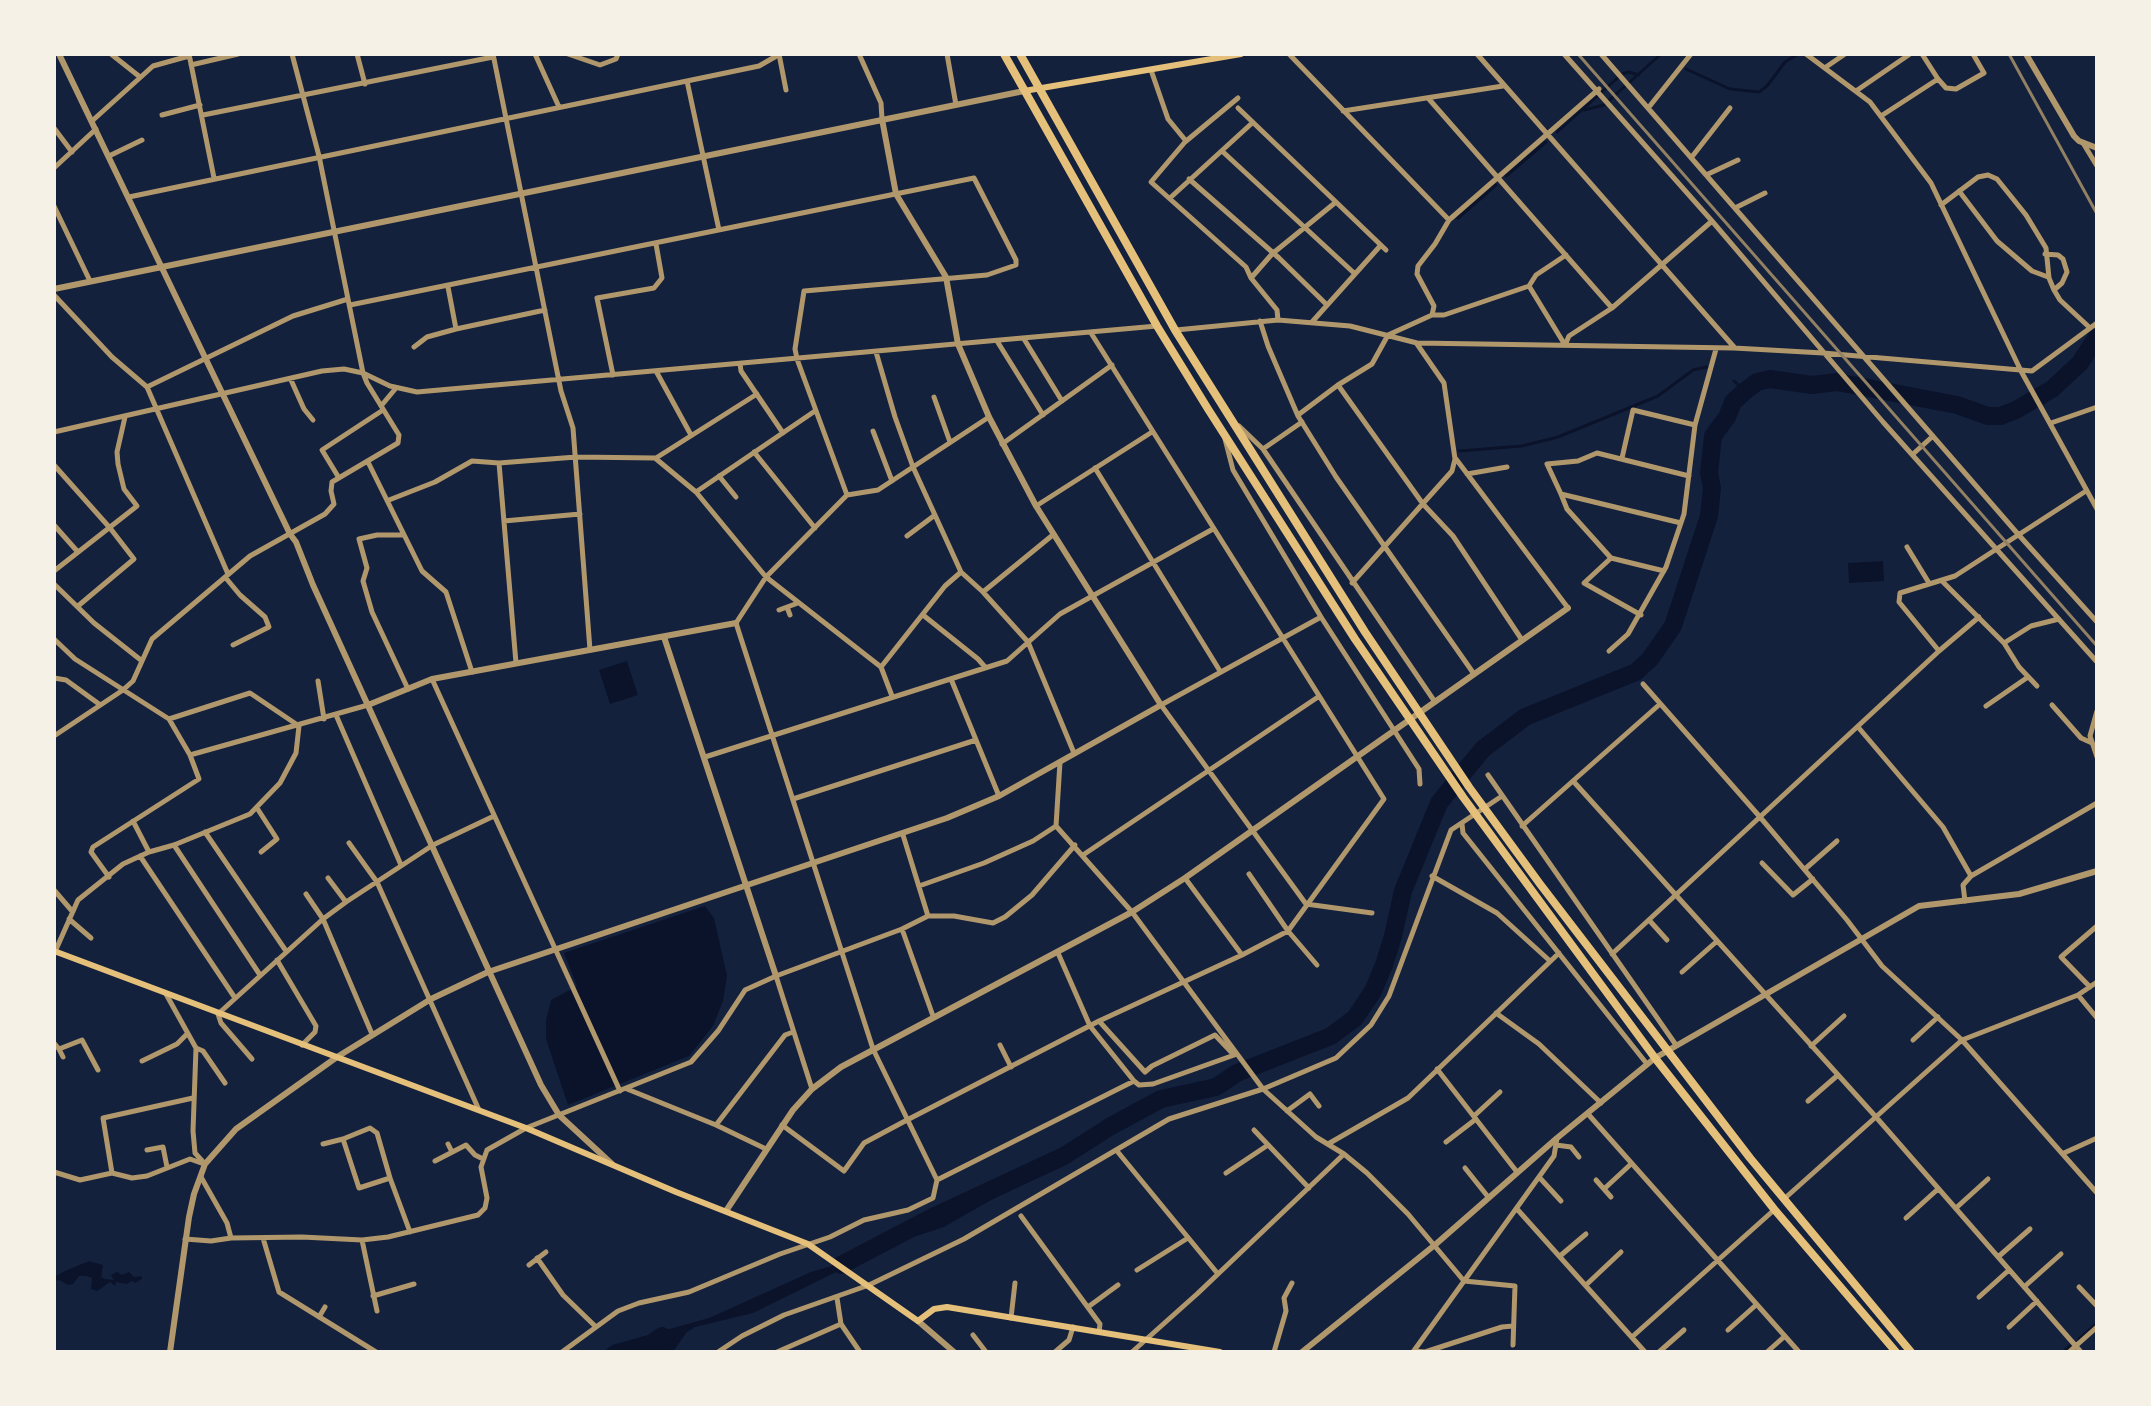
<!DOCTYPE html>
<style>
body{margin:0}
#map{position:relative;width:2151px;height:1406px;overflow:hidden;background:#14213d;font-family:"DejaVu Sans",sans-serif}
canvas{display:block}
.frame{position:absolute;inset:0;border:56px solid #f6f1e7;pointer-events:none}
</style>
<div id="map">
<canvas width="2151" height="1406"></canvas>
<div class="frame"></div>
</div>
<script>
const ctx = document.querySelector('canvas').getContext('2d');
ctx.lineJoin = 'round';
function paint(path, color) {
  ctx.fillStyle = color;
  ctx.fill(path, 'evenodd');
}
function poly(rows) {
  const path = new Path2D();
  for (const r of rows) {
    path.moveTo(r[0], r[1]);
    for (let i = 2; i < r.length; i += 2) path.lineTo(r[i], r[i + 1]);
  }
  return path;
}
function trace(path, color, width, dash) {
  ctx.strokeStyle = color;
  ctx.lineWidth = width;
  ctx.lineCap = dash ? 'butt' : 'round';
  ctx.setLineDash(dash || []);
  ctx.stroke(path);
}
const water = poly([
 [1883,561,1884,581,1849,583,1848,563],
 [627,661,638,695,610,704,599,670],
 [705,906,714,918,727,976,723,1001,713,1026,689,1056,568,1105,546,1039,546,1020,551,1000,577,986,564,953],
 [1021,1177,1012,1188,944,1227,895,1243,753,1313,695,1327,686,1333,673,1352,643,1352,640,1347,624,1352,603,1352,612,1345,709,1318,811,1272,859,1258,933,1217],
 [89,1261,103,1265,101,1277,105,1279,114,1280,111,1275,117,1272,122,1275,129,1272,134,1277,142,1276,142,1279,135,1283,132,1281,127,1284,116,1282,115,1286,110,1282,97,1291,91,1289,92,1278,86,1276,79,1276,73,1284,68,1285,59,1280,54,1281,54,1277,65,1271]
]);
const stream = poly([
 [1686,69,1730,89,1759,92,1767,86,1785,62,1798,54],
 [1584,110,1604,105,1661,54],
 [1557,132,1622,74,1629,72,1639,75],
 [1506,176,1546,142],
 [1458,218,1496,185],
 [1734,381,1745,391],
 [1459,451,1522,446,1558,437,1658,396,1693,370,1707,367],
 [2079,1339,2097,1323],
 [2063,1352,2070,1346]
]);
const river = poly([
 [841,1265,933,1217,1064,1156,1111,1126,1161,1099,1216,1087,1237,1073,1331,1036,1355,1018,1373,991,1384,965,1393,936,1403,891,1439,803,1468,767,1483,749,1525,717,1636,672,1650,659,1673,626,1709,516,1712,488,1709,473,1713,436,1727,417,1733,402,1745,391,1757,382,1770,379,1812,385,1837,382,1957,405,1988,416,2000,416,2016,410,2052,389,2080,363,2097,337],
 [629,1352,651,1344,662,1336]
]);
const minor = poly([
 [111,54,140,77],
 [189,54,214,178],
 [357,54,365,84],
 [493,54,561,391,573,428,590,650],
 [535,54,559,107],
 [568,54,600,65,616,59,618,54],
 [779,54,786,90],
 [859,54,881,103,882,119],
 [947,54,956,105],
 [1289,54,1449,220],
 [1477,54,1734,347],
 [1564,54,1712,221,1883,422,2097,662],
 [1601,54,2017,533,2097,622],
 [1806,54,1870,102,1931,183,2021,371,2097,509],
 [191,65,238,54],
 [1826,67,1845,54],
 [1151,70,1168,119,1186,141],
 [1938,79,1946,88,1956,89,1984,73,1973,54],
 [687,81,719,230],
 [1856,91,1910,54],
 [1238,98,1185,142,1151,182,1246,267,1251,278,1277,310,1278,320],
 [1428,98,1612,308],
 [1649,107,1691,54],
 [1238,108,1386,250],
 [1343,111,1503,86],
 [162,115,200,105],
 [203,115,493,57],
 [1881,116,1938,79,1922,54],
 [92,121,153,66,189,56],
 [54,128,72,152],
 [2083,143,2097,166],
 [1222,151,1354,273],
 [109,156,142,140],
 [1691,158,1730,108],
 [54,168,96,129],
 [1706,175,1738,160],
 [1189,179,1279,258,1326,304],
 [1959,191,1997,241,2032,271,2048,277],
 [129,197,759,66,780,54],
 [1170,198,1251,124],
 [1941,205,1978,177,1988,175,1997,179,2026,215,2046,248,2049,278,2054,290,2060,300,2089,327],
 [54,206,90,281],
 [1735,208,1765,193],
 [2045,254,2058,255,2063,259,2067,272,2062,283,2054,290],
 [1251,278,1272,254,1336,202],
 [1529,286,1565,345,1569,336,1612,308,1712,221],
 [448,287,456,329,545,310],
 [54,295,112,357,147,387,228,574],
 [350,305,974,178,1016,260,1016,265,987,275,804,291,795,349,797,359,847,495],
 [1432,315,1444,315,1529,286,1536,275,1566,255],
 [1260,321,1268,346,1298,416,1336,477,1474,674],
 [1312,322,1381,245],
 [1176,330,1278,320,1350,326,1417,343,1734,348,1823,353,2032,371,2097,323],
 [1024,339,1062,401],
 [997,341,1043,415],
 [414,347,427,337,456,329],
 [876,352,895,417,913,467,961,572,983,592,1028,642,1074,753],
 [740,364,741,371,783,433],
 [656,371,691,435],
 [613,375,597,298,654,288,662,278,656,244],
 [291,380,304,409,313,420],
 [1338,385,1372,364,1388,335,1432,315,1434,306,1417,274,1418,266,1435,244,1449,220,1599,89],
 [147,387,293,316,348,299],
 [934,397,950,442],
 [381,406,396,388],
 [1298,415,1338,385,1423,504,1453,536,1522,640],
 [2051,423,2097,407],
 [1239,426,1263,449,1435,702],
 [873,431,892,481],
 [54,432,322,371,344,369,363,373,390,386,417,392,1157,326],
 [1225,439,1233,470,1321,617,1419,769,1420,784],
 [1002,444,1112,365],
 [1263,449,1302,422],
 [754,452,815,528],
 [1913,454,1933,436],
 [656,458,757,394],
 [1622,458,1633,410,1695,425],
 [1456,459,1568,608],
 [368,462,422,571,446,592,472,672],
 [499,463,516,663],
 [54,465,110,528,134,559,78,606],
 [1095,468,1220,671],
 [1467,474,1507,467],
 [719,476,736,497],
 [339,478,322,450,383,410],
 [696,492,815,411],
 [1561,494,1567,509,1611,558,1664,571],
 [389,500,435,482,472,461,499,463,576,457,655,458,696,492,766,577,881,667,892,696],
 [1036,506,1152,432],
 [504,521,580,514],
 [1681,523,1561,494,1547,464,1578,461,1597,453,1689,476],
 [54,525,77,551],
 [404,535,377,535,359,539,367,568,363,581,372,612,408,689],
 [907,536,935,515],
 [1907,547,1929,583],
 [1611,558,1584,583,1641,615],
 [54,571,137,506,124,489,118,464,117,452,125,417],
 [225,577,240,595,265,617,269,627,233,645],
 [1942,581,2004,643,2019,667,2037,686],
 [1352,583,1452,471,1455,459,1444,383,1417,344],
 [54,584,94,623,142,661],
 [983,592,1054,534],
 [787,607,790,615],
 [779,610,798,603],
 [923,615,978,659,985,667],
 [1321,617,1161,705,1306,904,1372,913],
 [54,639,75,659,169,719,190,755,199,779,93,847,91,852,109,877],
 [2004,643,2031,626,2059,619],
 [1609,651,1628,634,1666,567,1684,514,1695,425,1716,349],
 [1939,651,1979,617],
 [881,667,945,586,961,572],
 [54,678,66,680,99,704],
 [432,679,620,1091],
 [951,679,999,796],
 [318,681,324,719],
 [1643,684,1760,817,1847,920,1882,966,1962,1040,2097,1193],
 [2052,705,2081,738,2092,743],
 [1986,706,2028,677],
 [2097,711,2090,736,2097,757],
 [336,715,401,865],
 [1858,727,1943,827,1971,876],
 [54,736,123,690,133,681,152,639,250,556,325,514,334,504,331,491,332,482,398,443,399,435,367,383,363,373,319,156,292,54],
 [190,755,368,705],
 [705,757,1007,661,1060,614,1213,529],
 [1060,762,1056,826,1132,912,1263,1089,1316,1137,1344,1154,1367,1173,1408,1214,1464,1281,1515,1286,1513,1345],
 [1488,775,1676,1045],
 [1574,782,1876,1117,2081,1352],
 [793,799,976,740],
 [257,808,277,839,261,852],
 [133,821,149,852],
 [1462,824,1463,833,1647,1064],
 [1522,826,1660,704],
 [205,832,286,951],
 [903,835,928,916],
 [349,843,377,882,479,1110],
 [174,845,260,975],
 [1083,855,1318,697],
 [140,856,235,998],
 [1762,863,1793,895,1813,879],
 [1805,869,1837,841],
 [1249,874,1288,931,1317,965],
 [1432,876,1497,913,1550,961],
 [328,878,346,902],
 [1185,878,1242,955],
 [919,886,984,863,1033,841,1056,826],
 [54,890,72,911],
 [306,894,323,919,372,1034],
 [1965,901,1963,885,1971,876,2097,803],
 [69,919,91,938],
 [1649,920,1667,940],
 [902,929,933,1016],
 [1058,953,1090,1026,1134,1081],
 [54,954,78,900,123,864,149,852,174,845,250,814,280,783,296,753,299,726,250,693,169,719],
 [1612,954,1939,651,1899,602,1900,593,1955,576,2086,491],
 [277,960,316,1026,315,1032,302,1045],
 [1682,972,1716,942],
 [776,976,812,1089],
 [2090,987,2061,957,2097,926],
 [166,994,196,1048,193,1131,195,1153,205,1164],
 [2078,995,2097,1018],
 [1496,1013,1539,1044,1601,1103],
 [1099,1021,1145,1072,1152,1066,1215,1035,1233,1054],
 [1913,1040,1938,1017],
 [54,1043,59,1049,82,1040,98,1070],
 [1000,1045,1011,1067],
 [1811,1046,1844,1016],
 [196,1048,203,1051,225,1083],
 [59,1049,63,1057],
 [252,1059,221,1023,218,1014,323,919,346,902,433,845,494,816],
 [142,1061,177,1044,187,1034],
 [1437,1069,1517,1172],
 [627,1089,716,1125,766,1149],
 [1808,1101,1838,1075],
 [1287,1111,1310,1094,1319,1106],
 [1588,1114,1799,1352],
 [1474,1116,1500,1092],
 [716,1125,785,1035,793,1032],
 [782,1125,844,1171,864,1143,907,1120,1099,1021,1242,955,1288,931,1384,799,1091,333],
 [1254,1130,1309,1188],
 [1446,1142,1476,1119],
 [323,1144,343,1139],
 [448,1144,452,1152],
 [1328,1144,1408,1098,1559,953],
 [1556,1145,1571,1147,1579,1157],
 [147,1150,163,1147,167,1167],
 [1117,1151,1218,1274],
 [2064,1153,2097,1138],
 [435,1161,466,1145,475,1155,483,1159],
 [1465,1168,1489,1198],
 [54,1172,80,1180,112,1173,132,1178,147,1176,190,1159,204,1164],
 [112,1173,103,1118,193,1098],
 [1226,1173,1268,1145],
 [1539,1177,1561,1201],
 [390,1178,377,1133,370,1128,343,1139,359,1188,390,1178,410,1232],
 [937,1180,1134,1081,1139,1085,1153,1084,1237,1054],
 [1596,1180,1611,1197],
 [1604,1189,1631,1164],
 [1784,1199,1962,1040,2078,995,2097,982],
 [1956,1208,1988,1179],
 [1517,1209,1645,1352],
 [1021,1216,1100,1324,1099,1332],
 [1906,1218,1938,1189],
 [231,1238,302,1237,362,1240,388,1237,478,1215,485,1208,487,1198,481,1167,487,1150,526,1128,691,1062,718,1031,745,990,776,976,902,929,928,916,954,916,993,923,1005,917,1032,895,1075,845],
 [263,1238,279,1292,376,1352],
 [185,1239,211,1241,231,1238,227,1223,201,1177],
 [362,1240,377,1311],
 [1560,1256,1586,1234],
 [1998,1257,2030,1229],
 [537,1258,563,1295,595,1326],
 [529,1265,546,1252],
 [1137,1270,1188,1238],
 [1586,1285,1621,1252],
 [2024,1287,2061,1254],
 [2079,1287,2097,1306],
 [373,1296,414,1284],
 [1979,1297,2009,1270],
 [837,1298,841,1324,860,1352],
 [1088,1307,1118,1285],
 [319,1317,325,1307],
 [1011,1318,1015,1283],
 [2009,1327,2037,1301],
 [1728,1330,1756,1305],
 [973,1335,986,1352],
 [1632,1337,1774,1210],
 [1414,1351,1425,1352,1502,1327,1513,1326],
 [562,1352,618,1311,639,1303,689,1292,780,1254,830,1237,864,1220,908,1210,933,1198,937,1180,873,1049,736,623,766,577,847,495,878,490,989,417],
 [718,1352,742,1336,784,1315,869,1285,964,1239,1169,1119,1263,1089,1336,1058,1371,1025,1389,996,1451,830,1502,796],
 [777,1352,841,1324],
 [1055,1352,1069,1340,1073,1327],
 [1132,1352,1197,1294,1344,1154],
 [1274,1352,1286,1311,1284,1298,1292,1283],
 [1413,1352,1554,1156,1557,1138],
 [1659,1352,1684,1330],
 [1767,1352,1785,1336],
 [2069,1352,2097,1327]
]);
const tertiary = poly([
 [59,54,290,534,296,542,313,585,541,1085,559,1115,612,1164],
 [2026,54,2074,136,2079,141,2097,148],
 [54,289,1024,91],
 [664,637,776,976],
 [368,705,432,679,736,623],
 [726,1211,793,1110,812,1089,841,1067,1132,912,1185,878,1568,608],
 [918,1321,954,1352],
 [170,1352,189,1217,194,1194,205,1164,236,1129,337,1057,431,999,488,972,947,818,999,796,1161,705,1036,506,989,417,958,344,946,277,896,194,882,119],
 [1302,1352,1436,1244,1557,1138,1655,1058,1919,906,2019,894,2097,871]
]);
const secondary = poly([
 [1024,91,1241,54],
 [54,951,526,1128,676,1192,808,1244,918,1321,934,1309,947,1307,1220,1352]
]);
const trunk = poly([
 [1004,54,1157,326,1208,409,1355,639,1463,797,1655,1058,1774,1209,1896,1352],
 [1020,54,1175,330,1365,632,1469,787,1540,884,1750,1158,1911,1352]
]);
const rail = poly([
 [1578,54,2097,646],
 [2009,54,2097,214]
]);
paint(water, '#0b132b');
trace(stream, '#0b132b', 3);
trace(river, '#0b132b', 18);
trace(minor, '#b1986c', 5);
trace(tertiary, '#b1986c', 6);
trace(secondary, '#e5c07b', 6);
trace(trunk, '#e5c07b', 8);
trace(rail, '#918062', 3);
</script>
